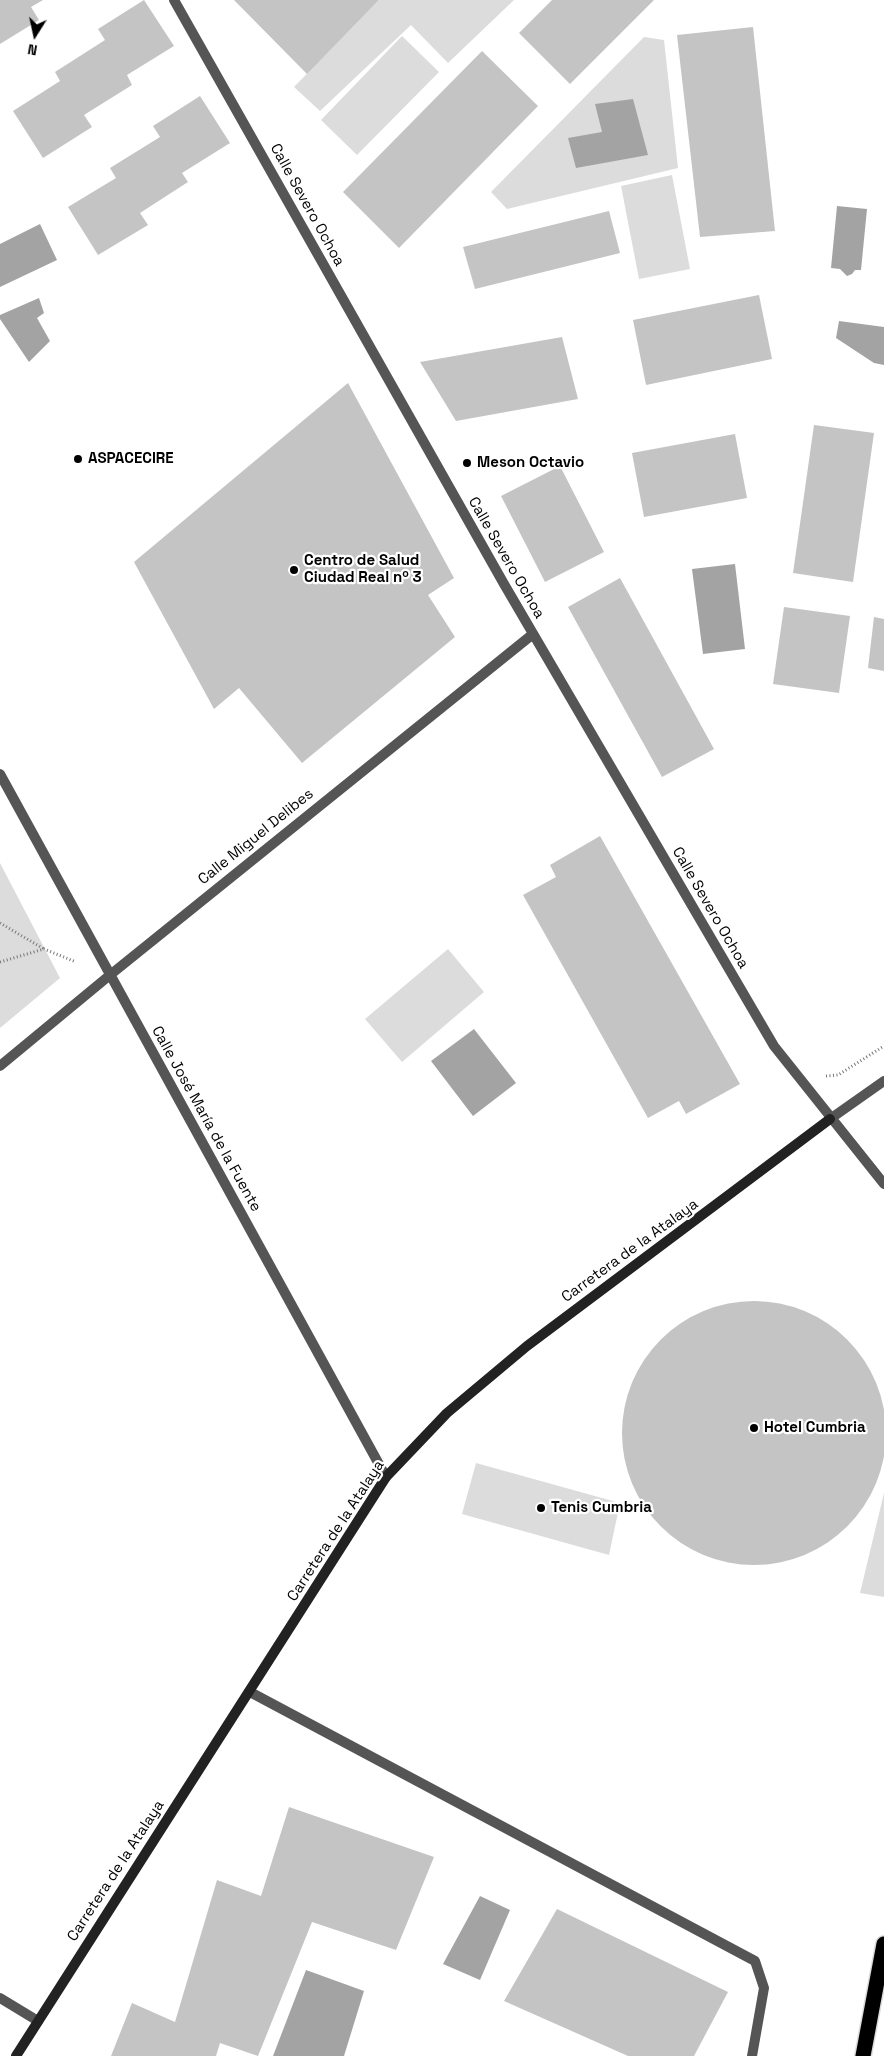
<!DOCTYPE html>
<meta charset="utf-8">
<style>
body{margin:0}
#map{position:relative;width:884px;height:2056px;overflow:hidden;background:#fff;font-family:"Space Grotesk",sans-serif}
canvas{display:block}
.north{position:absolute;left:10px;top:10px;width:50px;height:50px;-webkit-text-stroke:4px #fff;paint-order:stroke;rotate:190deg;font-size:14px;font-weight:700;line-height:20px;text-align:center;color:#000}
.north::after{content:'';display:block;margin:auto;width:18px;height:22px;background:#000;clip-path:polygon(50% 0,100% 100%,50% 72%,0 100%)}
</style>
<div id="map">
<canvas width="884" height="2056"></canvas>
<div class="north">N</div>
</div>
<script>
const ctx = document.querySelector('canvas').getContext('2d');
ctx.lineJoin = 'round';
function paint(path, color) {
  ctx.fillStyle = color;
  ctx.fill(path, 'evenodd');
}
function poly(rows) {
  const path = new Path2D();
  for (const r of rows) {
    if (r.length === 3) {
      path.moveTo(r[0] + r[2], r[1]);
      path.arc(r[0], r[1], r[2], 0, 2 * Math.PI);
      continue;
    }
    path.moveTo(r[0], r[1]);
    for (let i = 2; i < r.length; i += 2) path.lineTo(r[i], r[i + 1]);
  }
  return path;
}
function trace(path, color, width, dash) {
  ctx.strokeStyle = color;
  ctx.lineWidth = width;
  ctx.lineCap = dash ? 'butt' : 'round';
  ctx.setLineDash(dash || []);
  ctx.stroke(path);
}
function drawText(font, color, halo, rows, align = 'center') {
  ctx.font = font + ' "Space Grotesk",sans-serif';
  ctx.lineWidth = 4.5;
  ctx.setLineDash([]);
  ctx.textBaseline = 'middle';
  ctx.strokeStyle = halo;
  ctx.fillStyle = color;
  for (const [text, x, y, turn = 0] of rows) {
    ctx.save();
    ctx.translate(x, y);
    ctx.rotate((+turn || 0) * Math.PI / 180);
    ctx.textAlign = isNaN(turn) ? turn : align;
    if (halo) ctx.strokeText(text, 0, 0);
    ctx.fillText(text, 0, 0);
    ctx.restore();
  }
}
const green = poly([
 [379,0,514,0,448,63,411,25,320,111,294,87],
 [402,36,439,72,357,155,321,120],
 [644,37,664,40,678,168,507,209,491,192],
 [672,175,690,269,639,279,621,186],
 [0,863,60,978,0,1028],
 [448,949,484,992,402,1062,365,1019],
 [476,1463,620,1503,609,1555,462,1514],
 [884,1493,884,1597,860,1593]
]);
const water = poly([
 [633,99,648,155,576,168,568,138,602,132,595,104],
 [837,206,867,209,861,270,855,270,852,274,847,276,840,269,831,268],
 [40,224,57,260,0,287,0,244],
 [39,298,44,313,37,318,50,341,29,362,0,319,0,315],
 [839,321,884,327,884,365,874,363,836,338],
 [735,564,745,649,703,654,692,569],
 [474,1029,516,1083,473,1116,431,1061],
 [480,1896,510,1910,480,1980,443,1964],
 [306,1970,364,1991,344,2056,273,2056]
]);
const building = poly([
 [0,0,43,0,31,7,39,20,0,44],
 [144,0,174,46,127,75,132,85,84,115,92,127,43,158,13,111,60,81,55,72,105,40,98,29],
 [234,0,379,0,307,74],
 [552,0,654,0,570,84,519,33],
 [753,27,775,231,700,237,677,35],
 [482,51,538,106,399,248,343,192],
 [200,96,230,143,182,173,188,182,140,213,148,225,98,255,68,207,116,178,110,168,160,137,153,126],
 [609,211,620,253,475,289,463,247],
 [759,295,772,359,646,385,633,320],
 [562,337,578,399,456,421,420,362],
 [348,383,454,578,428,595,455,637,302,763,239,688,214,709,134,562],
 [814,425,874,433,853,582,793,573],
 [735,434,747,498,644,517,632,453],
 [560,466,604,552,545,582,501,496],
 [620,578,714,749,662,777,568,607],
 [784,607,850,616,839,693,773,684],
 [874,617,884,619,884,671,868,668],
 [600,836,740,1084,686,1114,679,1101,648,1118,523,895,556,877,550,865],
 [754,1433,132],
 [289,1807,434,1857,396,1950,312,1922,258,2056,220,2043,216,2056,111,2056,132,2003,175,2022,217,1880,261,1896],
 [557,1909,728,1992,694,2056,628,2056,504,2001]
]);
const path = poly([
 [0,923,44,949],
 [0,962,44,949,76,962],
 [826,1076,838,1075,884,1046]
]);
const street = poly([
 [174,0,504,584,774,1046,884,1184],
 [0,774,386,1477],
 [0,1066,110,975,533,634],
 [830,1119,884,1081],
 [250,1692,755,1961,764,1988,752,2056],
 [0,1998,38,2021]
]);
const secondary = poly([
 [16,2056,386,1477,447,1413,527,1346,830,1119]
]);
const highway = poly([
 [863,2056,884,1944]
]);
const markers = [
 [78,459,5,"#000"],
 [467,463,5,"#000"],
 [294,570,5,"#000"],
 [754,1428,5,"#000"],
 [541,1508,5,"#000"]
];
const streetNames = [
 ["Calle Severo Ochoa",307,205,61],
 ["Calle Severo Ochoa",506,558,60],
 ["Calle Miguel Delibes",256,837,-39],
 ["Calle Severo Ochoa",710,908,60],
 ["Calle José María de la Fuente",206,1119,61],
 ["Carretera de la Atalaya",630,1251,-36],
 ["Carretera de la Atalaya",336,1531,-57],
 ["Carretera de la Atalaya",116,1871,-57]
];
const poiNames = [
 ["ASPACECIRE",88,459],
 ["Meson Octavio",477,463],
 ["Centro de Salud",304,561],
 ["Ciudad Real nº 3",304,578],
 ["Hotel Cumbria",764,1428],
 ["Tenis Cumbria",551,1508]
];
paint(green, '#dcdcdc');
paint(water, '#a3a3a3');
paint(building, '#c4c4c4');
trace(highway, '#dbdbdb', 18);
trace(path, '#777', 3, [1, 2.5]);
trace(street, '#555', 10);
trace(secondary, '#222', 10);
trace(highway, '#000', 15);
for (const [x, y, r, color] of markers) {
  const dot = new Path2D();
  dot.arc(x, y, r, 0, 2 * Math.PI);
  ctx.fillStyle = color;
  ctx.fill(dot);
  trace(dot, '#fff', 2);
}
drawText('15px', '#000', '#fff', streetNames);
drawText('bold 15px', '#000', '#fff', poiNames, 'left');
</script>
